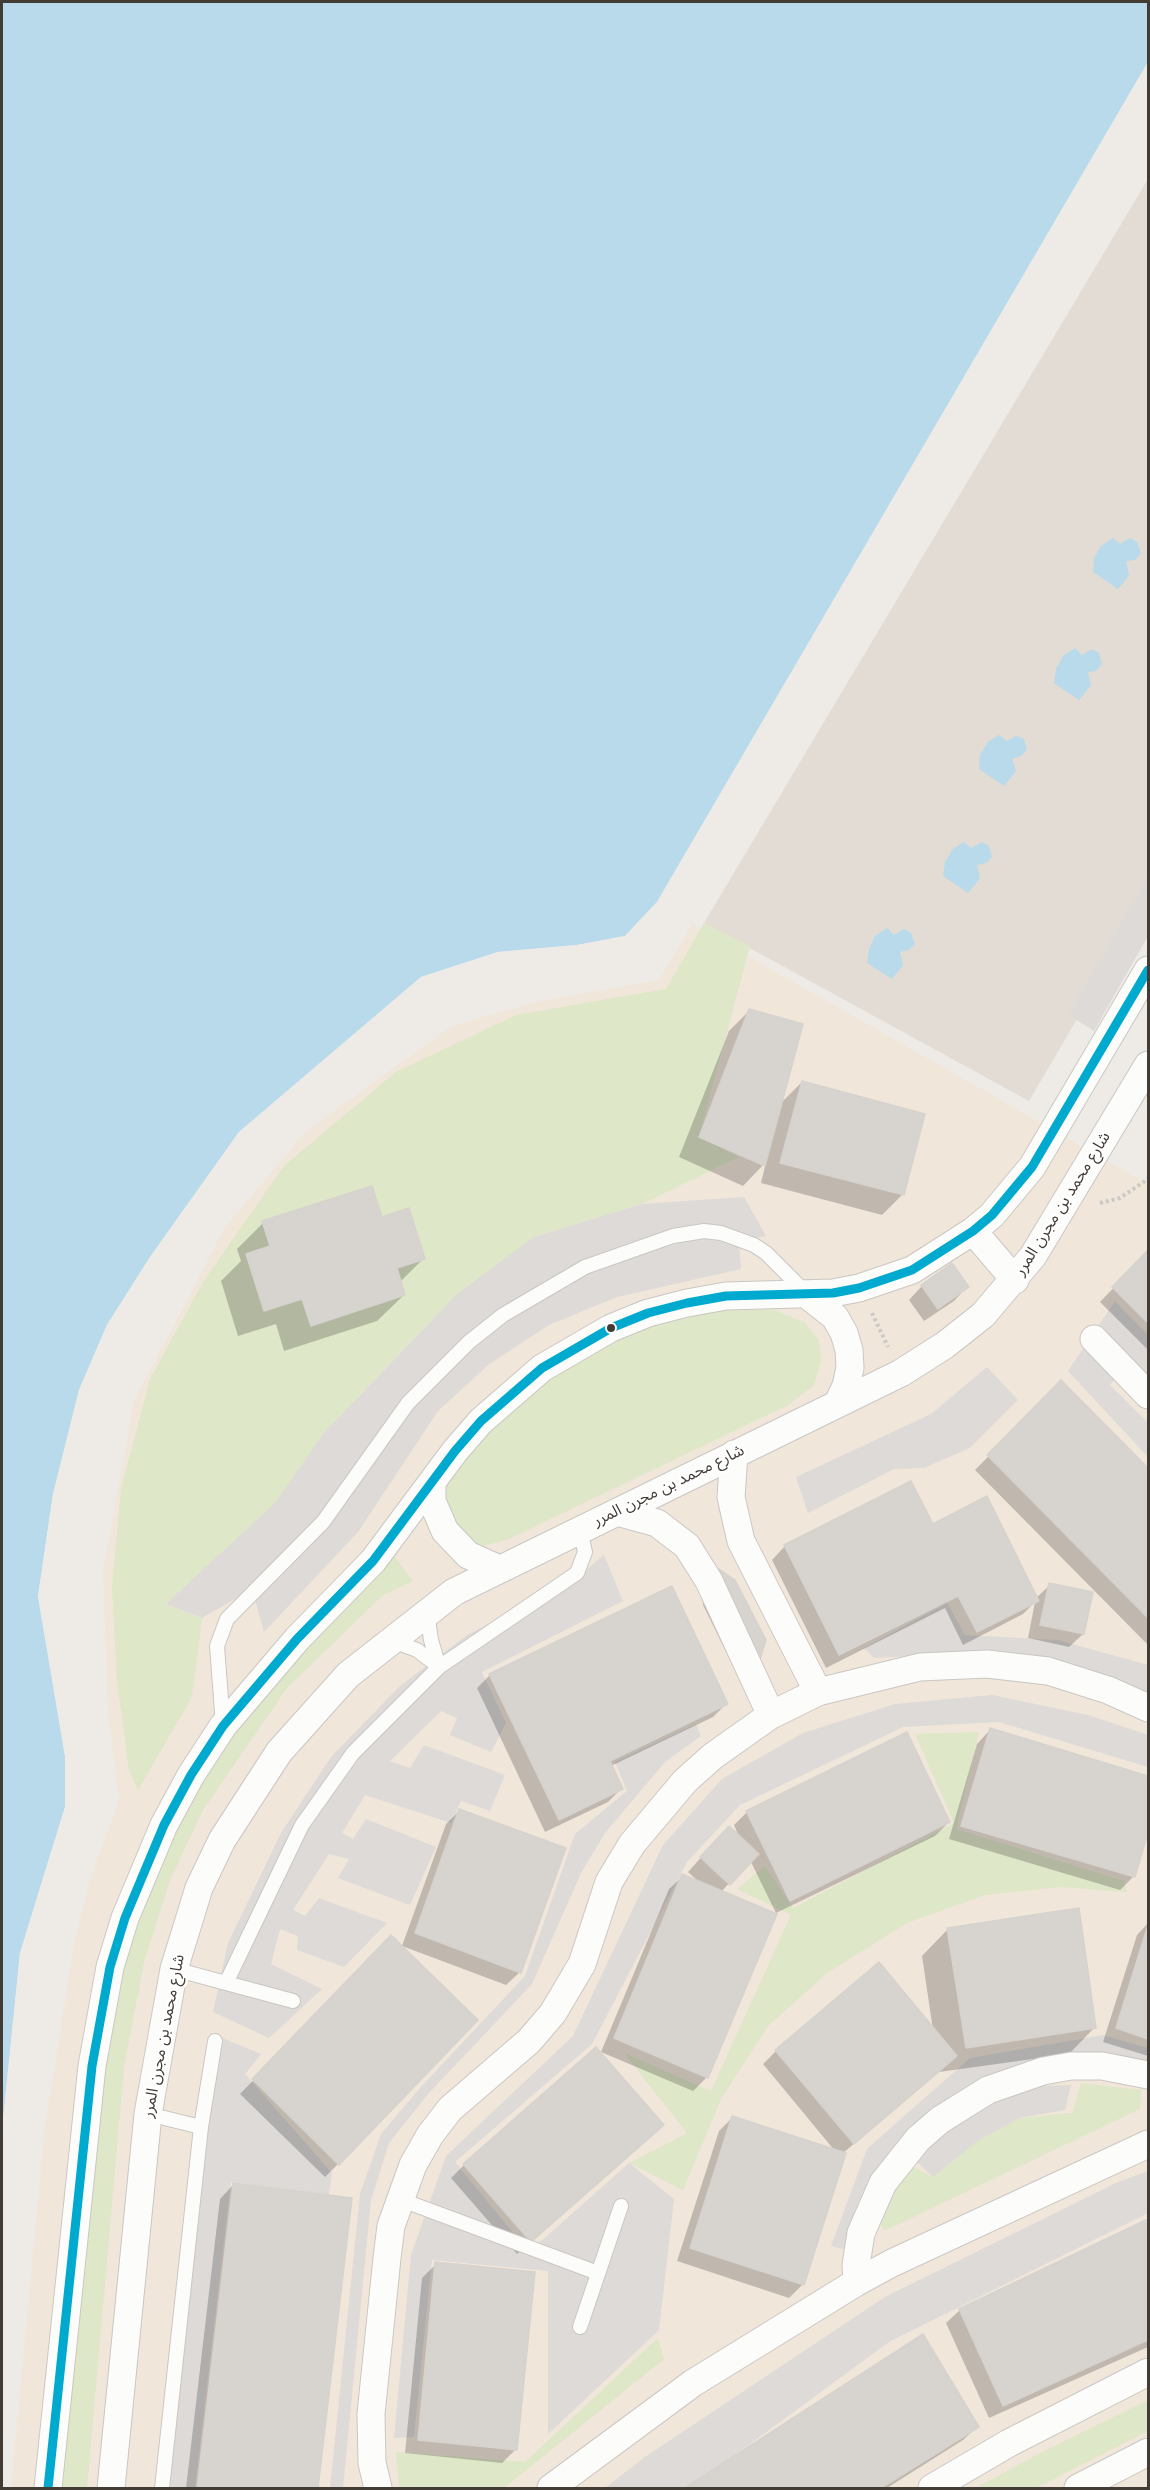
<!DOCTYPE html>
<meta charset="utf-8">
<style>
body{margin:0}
#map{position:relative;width:1150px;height:2490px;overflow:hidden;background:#eeebe7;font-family:"DM Sans",sans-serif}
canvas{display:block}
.frame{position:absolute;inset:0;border:3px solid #433c34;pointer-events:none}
</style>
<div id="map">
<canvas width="1150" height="2490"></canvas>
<div class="frame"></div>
</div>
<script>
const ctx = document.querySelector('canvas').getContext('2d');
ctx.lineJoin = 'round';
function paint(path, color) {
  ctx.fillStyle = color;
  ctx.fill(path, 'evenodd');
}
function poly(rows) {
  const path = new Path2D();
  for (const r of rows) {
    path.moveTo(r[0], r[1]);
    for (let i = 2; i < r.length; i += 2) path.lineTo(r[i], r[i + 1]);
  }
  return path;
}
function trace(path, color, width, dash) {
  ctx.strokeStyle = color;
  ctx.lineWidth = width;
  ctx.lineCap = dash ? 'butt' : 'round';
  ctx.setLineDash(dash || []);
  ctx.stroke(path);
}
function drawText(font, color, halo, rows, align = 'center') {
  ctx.font = font + ' "DM Sans","Noto Sans Arabic",sans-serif';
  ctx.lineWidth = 5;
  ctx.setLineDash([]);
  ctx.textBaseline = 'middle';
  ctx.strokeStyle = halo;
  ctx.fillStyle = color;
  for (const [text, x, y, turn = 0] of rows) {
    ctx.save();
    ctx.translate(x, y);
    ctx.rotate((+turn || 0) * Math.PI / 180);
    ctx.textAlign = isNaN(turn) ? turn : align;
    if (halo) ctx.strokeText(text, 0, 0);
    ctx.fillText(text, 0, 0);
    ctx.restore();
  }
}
const residential = poly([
 [1148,179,1148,898,1029,1101,704,923]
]);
const commercial = poly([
 [692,924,1148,1184,1148,2488,11,2488,45,2125,75,1939,92,1874,119,1800,108,1712,103,1571,134,1401,225,1227,307,1130,452,1026,535,1002,659,980]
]);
const green = poly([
 [704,923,750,946,699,1137,739,1157,642,1204,534,1237,457,1294,394,1359,323,1434,275,1503,166,1604,202,1618,192,1697,138,1790,129,1770,117,1681,112,1587,121,1489,150,1379,203,1282,284,1166,396,1072,516,1015,666,989],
 [724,1309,774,1310,804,1322,819,1340,821,1361,814,1385,788,1405,507,1540,479,1547,435,1510,454,1452,526,1382,655,1319],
 [385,1544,413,1581,382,1596,287,1688,203,1810,170,1880,144,1962,124,2067,87,2488,60,2488,97,2065,119,1956,183,1790],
 [979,1732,956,1829,1124,1881,1127,1892,1060,1887,985,1895,907,1923,827,1973,768,2026,721,2099,683,2190,629,2163,687,2133,624,2053,711,2091,791,1915,737,1889,765,1866,793,1908,954,1823,915,1734],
 [1081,2083,1141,2090,1140,2109,884,2231,875,2210,909,2165,933,2177,976,2142,1019,2118,1072,2113],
 [658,2338,664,2359,504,2488,399,2488,396,2452,525,2462],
 [1148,2400,1148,2431,1036,2488,976,2488,1040,2453]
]);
const parking = poly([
 [1148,876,1148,936,1094,1031,1068,1015],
 [744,1197,766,1236,739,1242,741,1269,617,1297,549,1325,488,1365,438,1411,358,1532,264,1632,252,1589,202,1618,166,1604,275,1503,323,1434,457,1294,534,1237,642,1204],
 [1115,1301,1148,1335,1148,1374,1131,1358,1110,1385,1148,1423,1148,1457,1068,1371],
 [987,1367,1018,1400,970,1448,924,1468,894,1469,808,1513,796,1477,931,1414],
 [604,1555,623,1601,482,1672,506,1723,491,1752,450,1735,457,1718,441,1711,390,1761,410,1768,424,1745,505,1775,490,1811,461,1801,451,1823,365,1795,342,1833,353,1839,366,1819,436,1847,410,1905,338,1878,349,1859,329,1854,293,1910,305,1916,319,1898,387,1923,344,1967,297,1950,298,1936,280,1929,271,1964,322,1989,269,2038,213,2012,228,1943,281,1833,331,1757,400,1686,467,1635,573,1581],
 [947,1603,965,1635,1058,1640,1148,1665,1148,1693,1059,1664,969,1653,874,1658,864,1648],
 [992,1695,1088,1715,1148,1735,1148,1767,999,1722,903,1727,740,1805,687,1862,592,2044,455,2162,529,2252,629,2163,674,2199,659,2330,548,2434,548,2271,432,2260,414,2437,394,2438,411,2255,446,2156,573,2036,663,1845,722,1779,803,1733,895,1704],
 [696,1724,701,1736,665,1762,605,1833,581,1873,532,1984,428,2094,389,2143,371,2200,343,2488,330,2488,360,2194,381,2134,421,2087,525,1976,575,1834,627,1791,615,1762],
 [210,2033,261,2054,245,2074,332,2173,329,2195,231,2182,195,2488,157,2488],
 [1103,2035,1148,2048,1148,2075,985,2084,891,2166,847,2250,831,2246,867,2149,970,2058],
 [1071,2085,1065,2110,1019,2118,976,2142,933,2177,912,2157,943,2129,1016,2087],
 [1148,2171,1148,2213,889,2342,690,2488,605,2488,645,2457,885,2297,1118,2182]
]);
const water = poly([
 [2,2,1148,2,1148,62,657,902,625,936,577,945,498,952,421,977,239,1132,150,1257,107,1325,79,1390,53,1494,38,1596,65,1756,65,1807,20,1953,2,2129],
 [1113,538,1120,544,1130,538,1137,542,1141,553,1135,560,1126,561,1129,575,1118,589,1093,572,1094,558,1101,546],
 [1075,648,1082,655,1092,649,1099,653,1102,664,1096,671,1088,672,1091,685,1079,700,1054,683,1056,669,1063,656],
 [999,735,1007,741,1016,736,1024,739,1027,750,1021,756,1012,759,1016,771,1004,786,979,769,980,755,988,742],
 [964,842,971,848,982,842,989,846,992,857,986,863,977,865,980,878,968,893,943,876,945,862,953,849],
 [887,928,894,935,904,929,911,933,915,944,909,950,900,952,903,965,892,979,867,963,869,949,875,936]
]);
const pier = poly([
 [1148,62,1148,68,660,904,626,938,577,948,498,955,422,980,242,1134,152,1259,110,1327,81,1391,56,1494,41,1597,68,1756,68,1807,23,1954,4,2129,2,2132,20,1953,65,1807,65,1756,38,1597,53,1494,79,1390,107,1325,150,1257,239,1132,421,977,498,952,577,945,625,936,657,902]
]);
const shadow = poly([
 [749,1011,780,1104,802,1082,923,1115,902,1195,882,1215,761,1183,766,1162,743,1186,679,1157,729,1031],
 [381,1219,424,1258,400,1282,404,1295,377,1321,284,1351,276,1324,238,1336,221,1281,241,1261,237,1249,263,1223],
 [1148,1252,1148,1350,1100,1302],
 [922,1286,967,1287,954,1301,924,1321,909,1300],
 [1061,1383,1148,1470,1148,1645,975,1470],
 [932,1526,1036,1598,1050,1585,1083,1634,1069,1647,1028,1638,1035,1602,1023,1614,963,1645,945,1608,826,1668,772,1560,785,1546],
 [706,1584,745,1672,733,1666,703,1605],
 [490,1675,726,1704,713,1717,611,1766,621,1789,608,1802,545,1832,477,1688],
 [990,1730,1148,1777,1148,1827,1134,1876,1120,1890,949,1839,977,1744],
 [460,1810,520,1972,506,1985,402,1946,446,1824],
 [747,1812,949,1822,935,1836,776,1913,750,1860,721,1892,707,2077,693,2091,601,2052,669,1889,683,1876,699,1882,688,1872,715,1842,740,1839,734,1825],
 [1148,1923,1148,2056,1103,2042,1137,1935],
 [948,1929,1095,2027,1069,2054,939,2072,843,2153,803,2284,789,2298,677,2261,719,2131,732,2118,835,2151,763,2064,776,2051,933,2030,922,1956],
 [378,1951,338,2164,325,2177,240,2094],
 [648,2139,517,2254,451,2178,464,2165],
 [233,2185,350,2199,317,2488,186,2488,220,2199],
 [1148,2221,1148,2347,989,2418,946,2323,960,2310],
 [436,2264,516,2449,502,2463,405,2453,422,2278],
 [923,2337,977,2427,963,2440,887,2488,688,2488]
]);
const building = poly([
 [749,1009,803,1024,765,1166,699,1137,749,1009],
 [802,1081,925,1114,904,1195,780,1163,802,1081],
 [372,1186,382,1217,409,1208,425,1259,397,1268,405,1295,311,1326,302,1299,264,1311,246,1254,270,1246,262,1221,372,1186],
 [1148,1250,1148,1323,1112,1287,1148,1250],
 [952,1263,969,1287,938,1309,921,1285,952,1263],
 [1061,1380,1148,1468,1148,1618,987,1455,1061,1380],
 [911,1481,933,1524,987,1496,1039,1601,977,1632,958,1596,839,1655,784,1545,911,1481],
 [719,1569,735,1580,766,1640,760,1659,746,1653,716,1591,719,1569],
 [1049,1583,1093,1592,1084,1634,1040,1625,1049,1583],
 [672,1586,728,1704,610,1761,623,1789,559,1820,489,1674,672,1586],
 [990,1728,1148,1776,1148,1832,1135,1877,961,1826,990,1728],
 [907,1732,950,1822,790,1901,746,1811,907,1732],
 [459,1809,566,1848,521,1973,415,1933,459,1809],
 [729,1826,759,1854,730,1885,700,1857,729,1826],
 [682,1874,777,1914,708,2078,614,2038,682,1874],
 [1079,1908,1096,2028,966,2048,947,1928,1079,1908],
 [1148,1925,1148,2039,1116,2028,1148,1925],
 [391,1935,478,2020,339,2165,252,2079,391,1935],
 [879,1962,957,2056,854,2144,775,2050,879,1962],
 [596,2047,664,2125,531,2242,463,2164,596,2047],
 [732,2116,846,2153,804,2285,690,2248,732,2116],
 [233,2183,352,2198,318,2488,197,2488,233,2183],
 [1148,2219,1148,2340,1003,2406,959,2309,1148,2219],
 [435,2262,535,2272,517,2450,418,2440,435,2262],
 [923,2334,979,2427,881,2488,685,2488,923,2334]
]);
const path = poly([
 [1100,1203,1120,1198,1148,1179],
 [872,1313,888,1347]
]);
const service = poly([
 [427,1612,431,1640,439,1667],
 [390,1640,417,1650,438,1666],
 [223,1725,217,1646,227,1619,323,1522,408,1403,469,1342,503,1315,585,1267,673,1236,704,1231,721,1233,754,1245,766,1253,805,1292],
 [174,1969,293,2001],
 [226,1983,302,1825,353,1753,439,1667,577,1573,585,1552,580,1530],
 [148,2114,201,2127],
 [399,2199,598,2273],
 [580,2327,621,2206],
 [162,2488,201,2127,215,2041]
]);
const minor = poly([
 [973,1231,1015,1280],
 [806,1294,835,1317,844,1333,849,1350,850,1368,846,1386,838,1403],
 [1094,1339,1148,1395],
 [734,1454,731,1497,741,1541,818,1692],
 [432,1484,432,1501,445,1531,468,1555,499,1569],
 [617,1512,657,1523,687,1546,709,1581,771,1715],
 [857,2282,856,2265,861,2233,883,2183,918,2139,940,2120,988,2090,1043,2071,1071,2066,1102,2066,1148,2075],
 [48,2488,92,2066,110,1967,125,1918,164,1825,191,1775,223,1726,297,1639,373,1561,455,1451,481,1421,542,1368,611,1328,648,1313,687,1303,726,1296,833,1293,859,1288,912,1270,973,1231,992,1215,1032,1167,1148,970],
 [111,2488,148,2114,174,1969,199,1888,222,1840,279,1752,348,1675,454,1592,901,1373,945,1345,983,1315,1033,1256,1148,1065],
 [378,2488,372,2463,371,2414,387,2258,391,2226,413,2165,430,2135,450,2109,529,2041,553,2013,582,1964,609,1882,632,1844,685,1781,713,1756,771,1715,818,1692,920,1667,987,1664,1048,1671,1108,1690,1148,1708],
 [551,2488,693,2383,857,2282,892,2263,1148,2144],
 [932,2488,1009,2443,1148,2372],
 [1078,2488,1148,2452]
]);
const bus1 = poly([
 [48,2488,92,2066,110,1967,125,1918,164,1825,191,1775,223,1726,297,1639,373,1561,455,1451,481,1421,542,1368,611,1328,648,1313,687,1303,726,1296,833,1293,859,1288,912,1270,973,1231,992,1215,1032,1167,1148,970]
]);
const markers = [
 [611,1328,5,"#433c34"]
];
const streetNames = [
 ["شارع محمد بن مجرن المرر",1063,1204,-58],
 ["شارع محمد بن مجرن المرر",669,1486,-26],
 ["شارع محمد بن مجرن المرر",164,2036,-79]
];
paint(residential, '#e2dcd4');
paint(commercial, '#f1e6da');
paint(green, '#dee7c7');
paint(parking, '#dddad7');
paint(water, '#b8daea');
paint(pier, '#eeebe7');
paint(shadow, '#0003');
paint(building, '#d7d4d0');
trace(building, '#d6d2cd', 1.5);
trace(service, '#cac7c3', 16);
trace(minor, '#cac7c3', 29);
trace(path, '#cccac6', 4, [3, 3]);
trace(service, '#fcfcfb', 14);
trace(minor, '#fcfcfb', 27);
trace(bus1, '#00a9ce', 9);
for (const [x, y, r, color] of markers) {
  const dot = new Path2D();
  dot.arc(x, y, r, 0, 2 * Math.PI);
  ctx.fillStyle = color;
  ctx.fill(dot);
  trace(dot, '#fff', 2);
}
drawText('16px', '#433c34', '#fff', streetNames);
</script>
